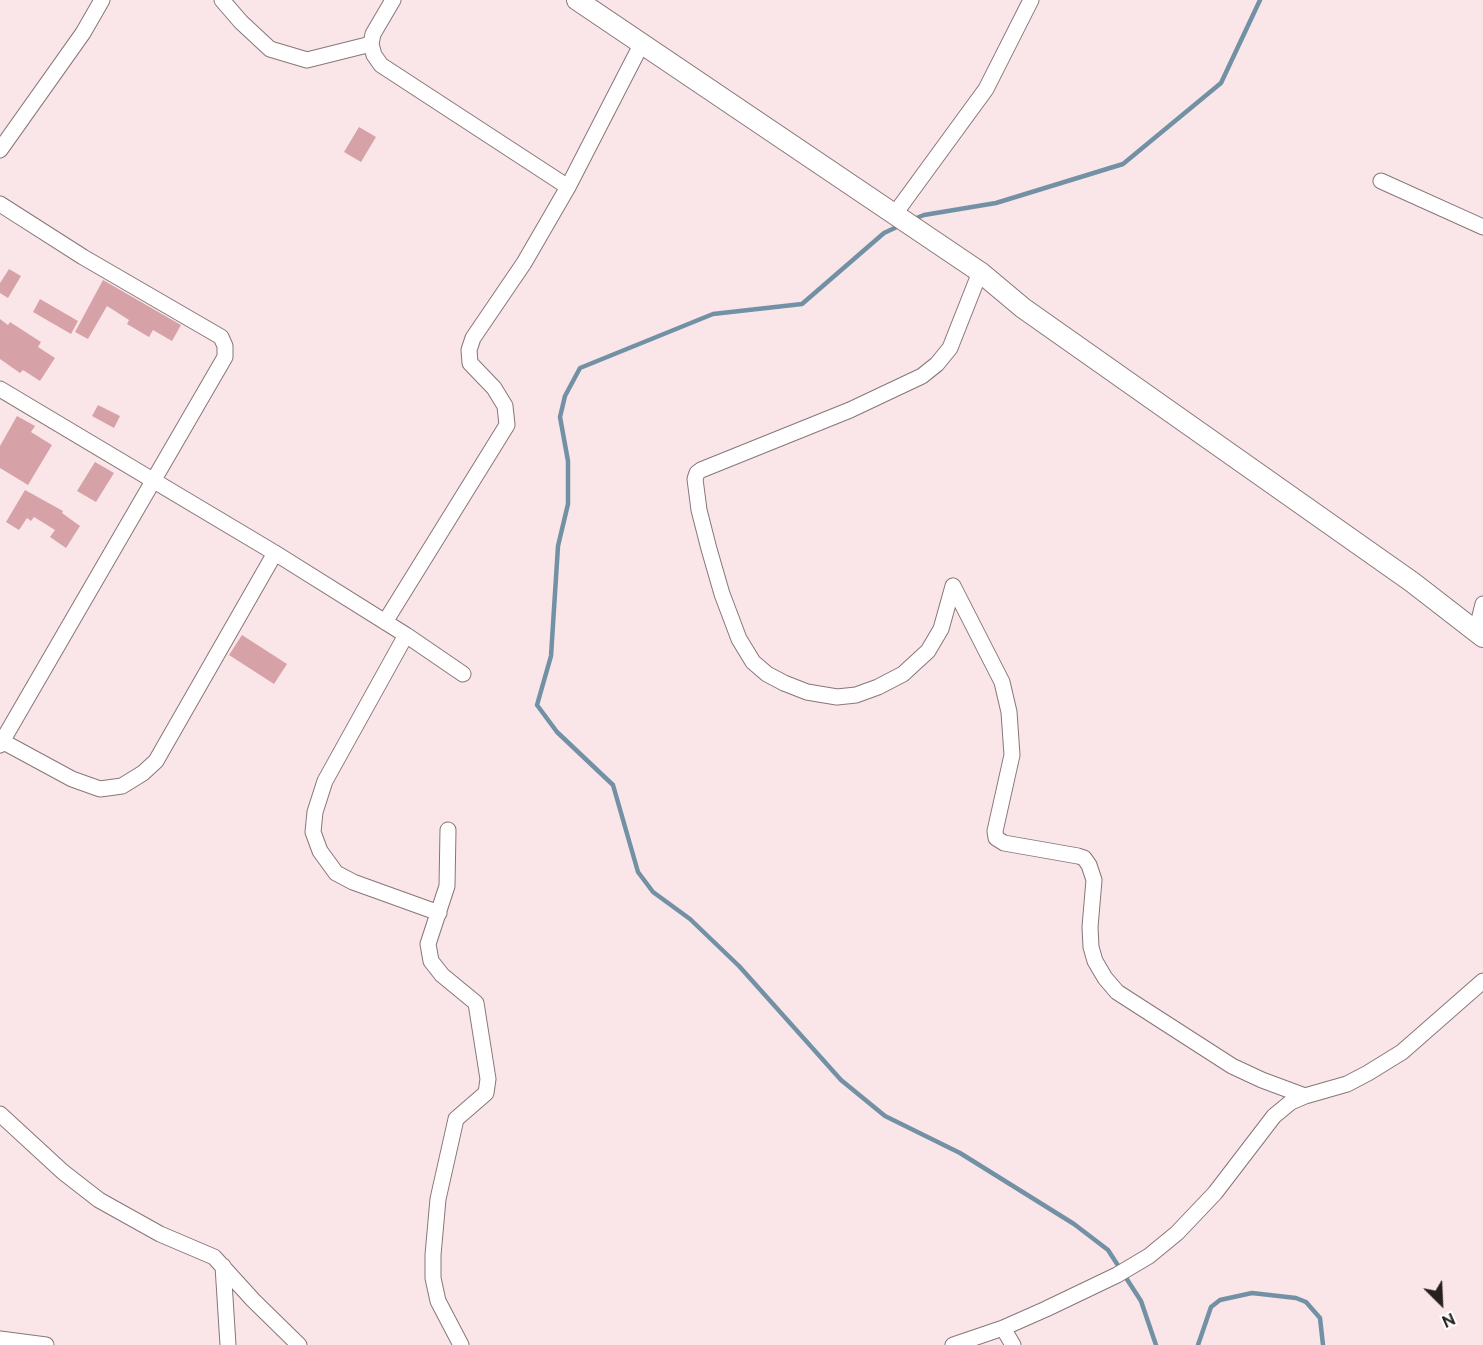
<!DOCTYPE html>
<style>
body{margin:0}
#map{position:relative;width:1483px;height:1345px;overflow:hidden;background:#fae6e8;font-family:Raleway,sans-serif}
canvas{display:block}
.north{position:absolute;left:1411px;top:1273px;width:60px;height:60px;-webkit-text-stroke:4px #fff;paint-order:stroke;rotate:156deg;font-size:16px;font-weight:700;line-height:24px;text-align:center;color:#272021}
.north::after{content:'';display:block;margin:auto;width:21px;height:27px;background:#272021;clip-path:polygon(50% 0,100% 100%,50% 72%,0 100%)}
</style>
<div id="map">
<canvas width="1483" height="1345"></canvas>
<div class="north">N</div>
</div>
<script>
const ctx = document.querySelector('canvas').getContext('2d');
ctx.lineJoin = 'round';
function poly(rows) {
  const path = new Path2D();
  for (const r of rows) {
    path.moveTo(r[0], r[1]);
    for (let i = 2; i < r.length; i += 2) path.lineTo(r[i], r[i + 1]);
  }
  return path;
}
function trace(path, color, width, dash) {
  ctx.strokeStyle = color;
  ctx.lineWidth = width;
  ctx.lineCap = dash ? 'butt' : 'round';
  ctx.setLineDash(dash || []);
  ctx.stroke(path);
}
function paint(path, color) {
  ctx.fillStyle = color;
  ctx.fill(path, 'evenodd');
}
const stream = poly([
 [914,219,924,215,996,203,1123,164,1221,83,1260,0],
 [901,225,884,233,802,304,713,314,580,368,565,396,560,417,568,461,568,504,558,546,551,656,537,705,557,732,613,785,638,872,653,892,690,919,739,966,841,1080,885,1116,960,1153,1074,1224,1108,1250,1141,1301,1156,1345],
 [1198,1345,1211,1307,1220,1300,1252,1293,1296,1298,1306,1302,1320,1318,1323,1345]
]);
const building = poly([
 [359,127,376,137,361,162,344,152],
 [9,269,21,276,8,298,0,293,0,283],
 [103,280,181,325,172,341,153,330,149,337,127,324,129,320,107,306,88,339,75,332],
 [40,299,78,321,71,334,33,312],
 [0,319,8,325,10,322,41,342,38,347,55,358,40,381,23,370,20,373,0,359],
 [98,405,120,416,114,428,92,416],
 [17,416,35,426,31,432,52,445,28,485,0,468,0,446],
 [95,462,114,473,96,502,77,491],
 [25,490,63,511,62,513,80,526,66,548,50,537,55,530,34,517,31,521,27,518,19,530,6,522],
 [242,635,287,664,274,684,229,655]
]);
const minor = poly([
 [222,0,241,22,270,49,307,60,371,44],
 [393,0,373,34,371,44,374,55,381,65,568,187],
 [0,150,83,33,102,0],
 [1381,181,1483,227],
 [0,204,83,257,221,337,225,346,225,357,0,745],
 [894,215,986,89,1031,0],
 [0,389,275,553,406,635,463,674],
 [953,586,941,629,928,651,903,674,878,687,856,695,837,697,807,692,784,683,767,674,753,662,739,639,722,594,709,549,699,510,695,479,697,473,701,470,850,410,922,376,937,364,950,348,980,272],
 [953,586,1002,682,1009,712,1012,755,995,831,996,838,1004,843,1078,856,1084,858,1089,865,1094,880,1090,927,1091,947,1095,961,1105,978,1117,992,1232,1066,1262,1080,1305,1096],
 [385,622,507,425,505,406,494,388,470,363,469,350,473,338,524,263,568,187,641,45],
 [1476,632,1483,604],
 [406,635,325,781,315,812,313,832,320,851,336,873,353,882,439,913],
 [0,740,72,779,100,789,122,786,143,773,156,761,275,553],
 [448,830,447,886,428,944,431,961,442,975,476,1003,488,1079,486,1093,456,1119,438,1199,433,1255,433,1278,438,1301,461,1345],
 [0,1114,63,1172,99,1200,160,1234,214,1257,253,1300,299,1345],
 [223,1266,228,1345],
 [1003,1328,1013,1345],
 [0,1339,46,1345],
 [953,1345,1003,1328,1046,1309,1117,1275,1149,1256,1177,1233,1215,1193,1274,1116,1291,1102,1305,1096,1347,1084,1368,1073,1402,1052,1483,981]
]);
const tertiary = poly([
 [577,0,980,272,1023,308,1412,582,1483,637]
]);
trace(stream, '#7391a5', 4.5);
paint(building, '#d6a2a8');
trace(minor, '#877678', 17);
trace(tertiary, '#877678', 22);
trace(minor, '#fff', 15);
trace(tertiary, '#fff', 20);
</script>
